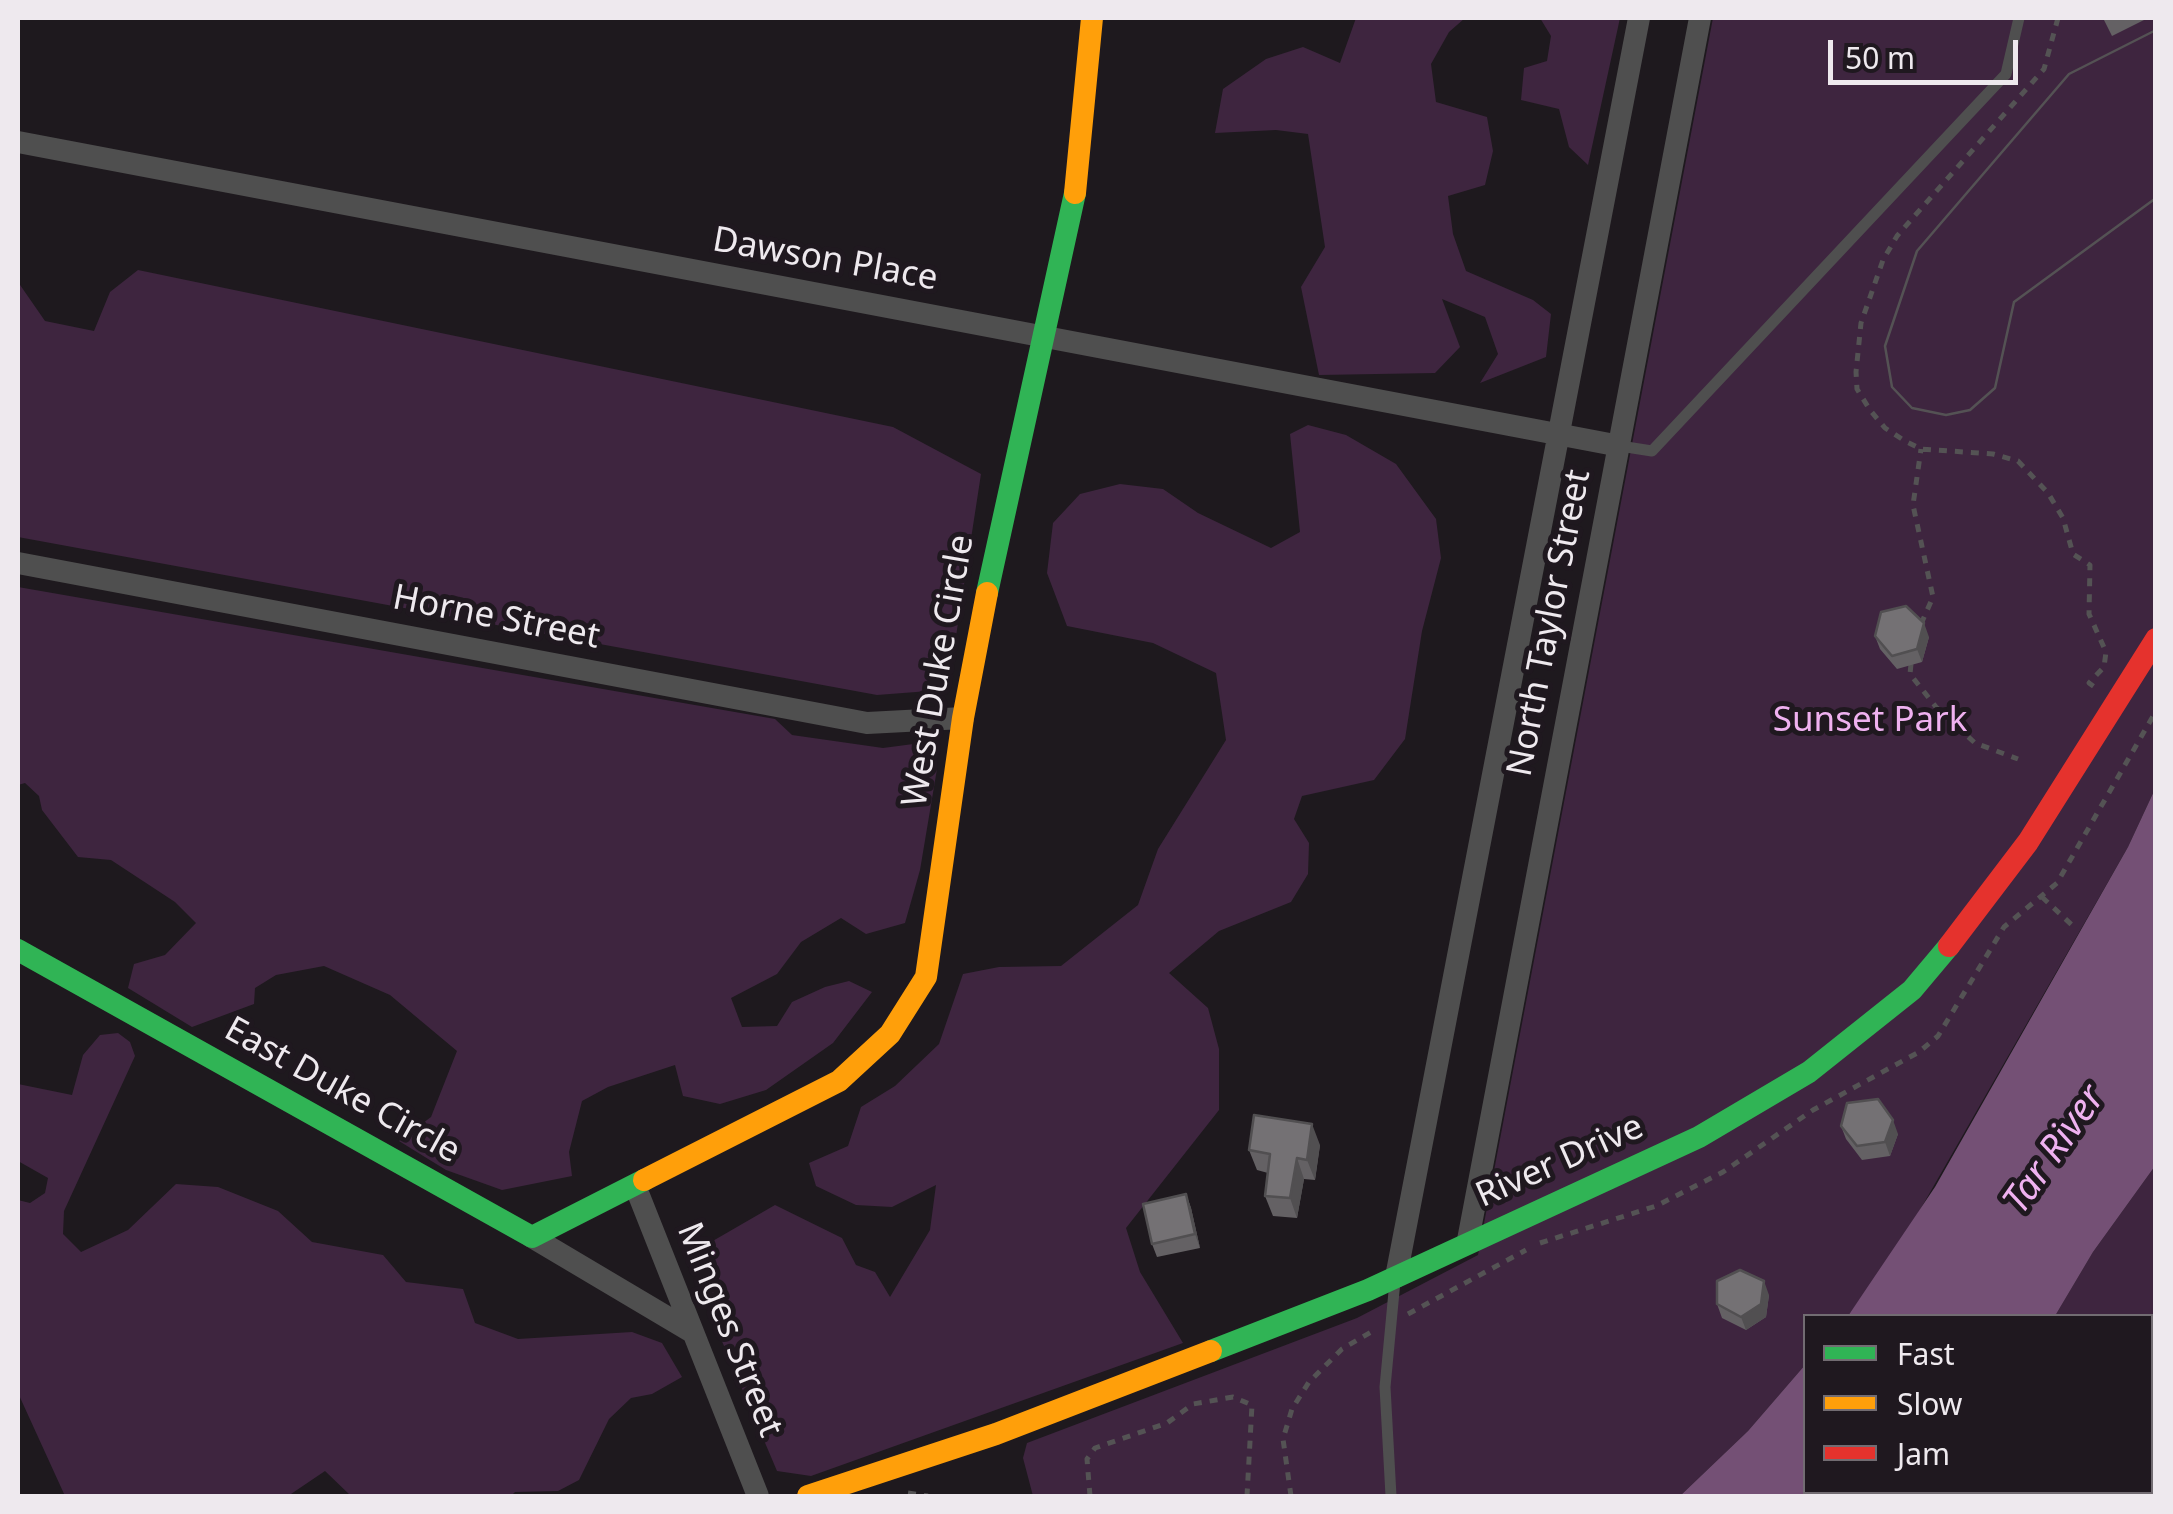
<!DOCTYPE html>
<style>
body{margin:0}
#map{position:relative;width:2173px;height:1514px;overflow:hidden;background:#1e191e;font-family:"Noto Sans",sans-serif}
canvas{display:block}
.frame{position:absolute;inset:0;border:20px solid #eee9ee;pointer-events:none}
.legend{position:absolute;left:1803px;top:1314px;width:350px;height:180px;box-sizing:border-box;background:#1f181f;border:2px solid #726c72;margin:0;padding:12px 18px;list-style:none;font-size:30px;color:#eee9ee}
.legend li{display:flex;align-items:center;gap:20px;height:50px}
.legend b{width:50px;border:2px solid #726c72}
.scale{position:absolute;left:1828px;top:40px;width:190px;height:45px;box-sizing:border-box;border:5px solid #eee9ee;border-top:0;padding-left:12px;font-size:30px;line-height:35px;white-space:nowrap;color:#eee9ee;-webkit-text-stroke:8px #1f181f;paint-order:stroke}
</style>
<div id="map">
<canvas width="2173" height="1514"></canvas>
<div class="frame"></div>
<ul class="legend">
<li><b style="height:12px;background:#30b455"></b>Fast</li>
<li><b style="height:12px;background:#ff9f0a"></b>Slow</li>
<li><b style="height:12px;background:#e5322d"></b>Jam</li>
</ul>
<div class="scale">50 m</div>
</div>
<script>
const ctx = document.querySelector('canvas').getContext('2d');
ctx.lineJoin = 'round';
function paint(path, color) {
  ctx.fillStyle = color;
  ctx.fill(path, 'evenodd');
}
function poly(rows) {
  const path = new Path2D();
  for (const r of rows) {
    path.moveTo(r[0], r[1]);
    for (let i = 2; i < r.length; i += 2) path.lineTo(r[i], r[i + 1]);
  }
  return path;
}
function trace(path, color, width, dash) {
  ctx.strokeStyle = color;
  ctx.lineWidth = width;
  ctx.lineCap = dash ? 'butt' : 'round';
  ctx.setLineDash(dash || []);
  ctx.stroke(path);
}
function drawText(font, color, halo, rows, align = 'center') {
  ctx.font = font + ' "Noto Sans",sans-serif';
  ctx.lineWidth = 10;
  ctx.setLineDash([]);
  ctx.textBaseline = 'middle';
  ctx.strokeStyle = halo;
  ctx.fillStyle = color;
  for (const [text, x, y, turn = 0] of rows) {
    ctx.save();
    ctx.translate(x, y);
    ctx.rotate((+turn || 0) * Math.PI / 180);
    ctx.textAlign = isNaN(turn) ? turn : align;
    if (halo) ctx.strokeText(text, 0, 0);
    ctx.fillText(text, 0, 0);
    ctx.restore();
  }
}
const green = poly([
 [1356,18,1465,18,1449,32,1431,64,1436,102,1487,117,1493,151,1485,185,1448,196,1453,234,1466,271,1533,300,1551,314,1546,357,1480,383,1498,354,1485,317,1442,299,1460,347,1435,373,1319,375,1301,287,1325,247,1308,134,1276,130,1215,133,1223,89,1266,59,1303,47,1340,63],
 [1540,18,1620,18,1588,165,1569,147,1559,109,1521,100,1524,68,1547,61,1551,36],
 [1713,18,2155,18,2155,789,2128,847,1905,1236,1848,1316,1806,1316,1805,1365,1748,1431,1680,1496,1033,1496,1023,1458,1027,1443,1357,1318,1478,1255],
 [138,270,893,427,981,474,950,675,929,691,877,695,18,537,18,282,45,321,94,331,110,292],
 [1308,425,1346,435,1396,464,1436,519,1441,558,1422,631,1405,739,1374,780,1302,796,1294,819,1309,843,1308,874,1291,902,1219,931,1169,973,1208,1008,1219,1049,1219,1110,1126,1228,1140,1272,1183,1343,811,1476,777,1471,710,1313,711,1242,775,1205,842,1238,856,1265,875,1272,890,1297,930,1230,936,1185,892,1207,856,1205,816,1186,809,1163,848,1146,861,1107,895,1086,939,1044,963,974,999,967,1061,966,1138,905,1158,849,1226,740,1216,673,1153,643,1067,626,1047,573,1053,523,1080,494,1120,484,1163,489,1198,513,1271,548,1300,532,1290,434],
 [18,587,775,719,792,735,883,748,921,743,935,752,937,769,920,870,905,923,866,934,841,918,801,942,777,974,731,998,742,1027,777,1026,792,1002,825,987,849,981,872,992,833,1043,766,1090,720,1104,683,1096,675,1065,608,1087,582,1101,569,1152,572,1176,502,1190,446,1170,399,1141,431,1117,457,1051,390,995,324,966,276,975,255,988,254,1004,192,1027,128,988,134,964,165,955,196,923,175,902,111,860,78,857,42,810,39,796,25,783,18,785],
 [118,1033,130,1042,135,1056,64,1211,63,1234,81,1252,128,1230,176,1184,218,1187,278,1211,312,1242,383,1255,406,1282,463,1289,475,1323,518,1339,632,1332,662,1343,682,1377,652,1394,631,1398,609,1419,579,1480,558,1491,515,1492,511,1496,351,1496,325,1471,288,1496,65,1496,18,1393,18,1200,30,1203,45,1193,48,1178,18,1161,18,1084,72,1095,83,1055,100,1035],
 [2155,1166,2155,1496,1925,1496,1928,1492,2150,1492,2150,1316,2055,1316,2093,1252]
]);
const water = poly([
 [2155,789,2155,1166,2093,1252,2055,1316,1848,1316,1935,1187,2128,847],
 [1805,1365,1806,1492,1928,1492,1925,1496,1680,1496,1748,1431]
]);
const path = poly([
 [2058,18,2044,69,1897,236,1883,260,1861,323,1856,372,1857,389,1870,410,1885,428,1905,441,1921,449,1993,454,2018,461,2048,493,2063,518,2073,554,2090,565,2089,614,2106,652,2104,667,2089,683,2096,688],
 [1921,624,1933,597,1913,505,1921,449],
 [1911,664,1910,674,1936,707,1975,743,2018,759],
 [2042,897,2073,926],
 [1540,1243,1656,1206,1723,1172,1813,1110,1919,1052,1938,1036,2004,927,2057,883,2156,711],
 [1408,1314,1526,1250],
 [908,1493,928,1496],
 [1090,1496,1087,1459,1095,1448,1167,1423,1193,1404,1233,1397,1252,1405,1247,1496],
 [1291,1496,1283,1439,1292,1409,1309,1382,1342,1349,1371,1332]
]);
const lane = poly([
 [1620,446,1652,451,2006,74,2019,18],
 [1391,1496,1385,1387,1395,1281]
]);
const street = poly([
 [18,142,1620,446],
 [18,563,867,723,963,718],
 [636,1188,758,1496],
 [532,1237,692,1332],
 [1468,1240,1700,18],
 [1396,1277,1639,18]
]);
const fast = poly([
 [987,593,1075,193],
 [18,950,532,1237,644,1180],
 [1211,1351,1368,1290,1699,1137,1809,1072,1912,990,1949,946]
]);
const slow = poly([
 [1075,193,1092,18],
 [644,1180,839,1081,890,1034,926,977,963,718,987,593],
 [808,1496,996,1434,1211,1351]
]);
const jam = poly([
 [1949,946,2028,842,2156,639]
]);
const tram = poly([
 [2156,30,2069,74,1917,251,1885,346,1892,387,1912,408,1946,415,1970,410,1995,388,2014,302,2156,198]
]);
const wall = poly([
 [2103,18,2143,18,2144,20,2112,36],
 [1875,636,1929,637,1922,662,1897,669,1880,649],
 [1841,1126,1898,1134,1890,1156,1862,1160,1846,1139],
 [1320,1145,1315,1180,1304,1179,1297,1218,1273,1216,1265,1196,1268,1173,1257,1170,1249,1150],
 [1186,1194,1191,1208,1200,1248,1157,1257,1152,1244],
 [1769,1295,1766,1317,1746,1330,1722,1318,1717,1304]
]);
const shadedWall = poly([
 [1924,623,1929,637,1922,662,1917,649],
 [1893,1120,1898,1134,1890,1156,1885,1142],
 [1312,1124,1320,1145,1315,1180,1307,1160],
 [1297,1158,1304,1179,1297,1218,1290,1198],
 [1186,1194,1191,1208,1200,1248,1195,1234],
 [1764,1281,1769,1295,1766,1317,1746,1330,1741,1317]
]);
const building = poly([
 [1906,606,1924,623,1917,649,1892,656,1875,636,1881,612,1906,606],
 [1878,1099,1893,1120,1885,1142,1857,1146,1841,1126,1847,1103,1878,1099],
 [1254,1115,1312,1124,1307,1160,1297,1158,1290,1198,1265,1196,1270,1154,1249,1150,1254,1115],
 [1186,1194,1195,1234,1152,1244,1143,1204,1186,1194],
 [1740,1270,1764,1281,1761,1304,1741,1317,1717,1304,1717,1281,1740,1270]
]);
const streetNames = [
 ["Dawson Place",825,260,10],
 ["Horne Street",496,618,11],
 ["North Taylor Street",1550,623,-79],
 ["West Duke Circle",939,671,-80],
 ["East Duke Circle",342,1091,29],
 ["River Drive",1560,1162,-24],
 ["Minges Street",729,1330,68]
];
const parkNames = [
 ["Sunset Park",1870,721]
];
const waterNames = [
 ["Tar River",2055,1150,-55]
];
paint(green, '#3e253f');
paint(water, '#745075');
trace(path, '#545354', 5, [8, 8]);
trace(lane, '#4f4f4f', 11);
trace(street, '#4f4f4f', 22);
trace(fast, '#30b455', 22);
trace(slow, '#ff9f0a', 22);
trace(jam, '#e5322d', 22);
trace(tram, '#545254', 2.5);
paint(wall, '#646164');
paint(shadedWall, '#514f51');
paint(building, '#747174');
trace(building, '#514f51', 2.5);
drawText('35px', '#eee9ee', '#1f181f', streetNames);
drawText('35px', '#efb1f0', '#1f181f', parkNames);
drawText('italic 38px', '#efb1f0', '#1f181f', waterNames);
</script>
